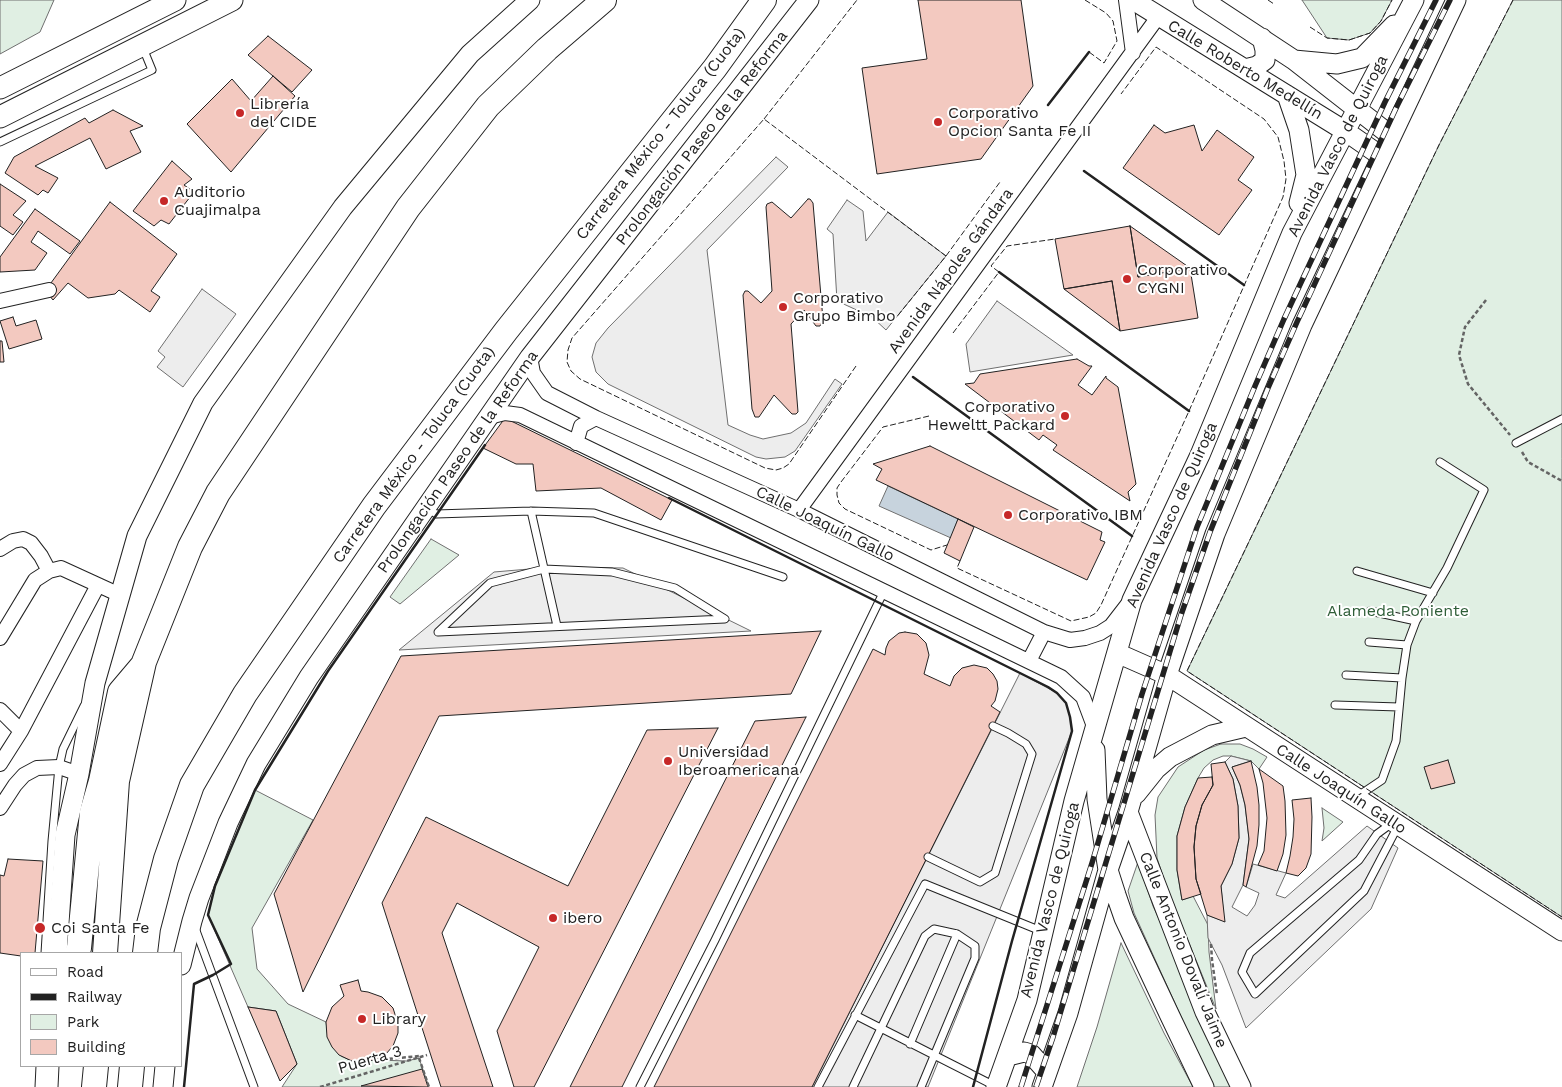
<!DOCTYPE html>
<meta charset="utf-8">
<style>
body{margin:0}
#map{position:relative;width:1562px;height:1087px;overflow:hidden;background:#fff;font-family:"Work Sans",sans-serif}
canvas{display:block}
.legend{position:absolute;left:20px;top:952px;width:162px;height:115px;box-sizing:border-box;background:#fff;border:1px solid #a7a7a7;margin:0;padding:6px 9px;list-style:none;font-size:15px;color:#222}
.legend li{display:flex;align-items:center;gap:10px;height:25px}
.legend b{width:25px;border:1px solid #a7a7a7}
</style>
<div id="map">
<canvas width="1562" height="1087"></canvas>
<ul class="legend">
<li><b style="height:6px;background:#fff"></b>Road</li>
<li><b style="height:6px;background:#222"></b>Railway</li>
<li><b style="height:14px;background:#e0efe3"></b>Park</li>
<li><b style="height:14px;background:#f3c9c0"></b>Building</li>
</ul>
</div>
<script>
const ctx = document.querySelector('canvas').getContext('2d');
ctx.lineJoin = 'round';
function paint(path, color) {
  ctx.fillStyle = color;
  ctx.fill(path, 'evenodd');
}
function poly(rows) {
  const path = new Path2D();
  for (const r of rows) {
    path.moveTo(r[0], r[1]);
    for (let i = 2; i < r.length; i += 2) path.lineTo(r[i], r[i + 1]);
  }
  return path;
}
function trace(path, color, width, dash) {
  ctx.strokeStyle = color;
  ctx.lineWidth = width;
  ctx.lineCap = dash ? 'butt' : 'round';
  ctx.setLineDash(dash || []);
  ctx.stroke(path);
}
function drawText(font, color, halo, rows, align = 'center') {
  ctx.font = font + ' "Work Sans",sans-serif';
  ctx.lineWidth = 4;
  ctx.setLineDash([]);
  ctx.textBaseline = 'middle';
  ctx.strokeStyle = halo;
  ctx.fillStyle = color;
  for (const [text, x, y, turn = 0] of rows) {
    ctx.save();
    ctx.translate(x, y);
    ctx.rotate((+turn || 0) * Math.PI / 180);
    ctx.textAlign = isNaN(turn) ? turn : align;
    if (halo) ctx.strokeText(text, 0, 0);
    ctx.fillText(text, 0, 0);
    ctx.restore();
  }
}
const green = poly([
 [0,0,54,0,40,32,0,54,0,0],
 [1302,0,1392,0,1381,21,1370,33,1349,40,1327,38,1302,0],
 [1513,0,1562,0,1562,917,1187,671,1439,145,1513,0],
 [431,539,459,555,400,604,390,597,431,539],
 [1221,744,1240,744,1253,749,1267,757,1259,769,1251,761,1231,756,1223,756,1213,760,1204,768,1198,778,1185,807,1177,836,1177,870,1182,900,1193,896,1208,925,1209,952,1216,1009,1169,894,1157,858,1155,815,1158,797,1178,767,1204,750,1221,744],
 [255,790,313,820,252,928,257,969,288,1004,326,1022,328,1037,341,1056,354,1062,376,1060,407,1061,419,1058,429,1087,282,1087,297,1064,276,1011,248,1007,208,915,215,886,255,790],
 [1322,808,1343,822,1322,841,1324,828,1322,808],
 [1138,862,1153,906,1235,1087,1213,1087,1134,913,1128,891,1138,862],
 [1121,943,1164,1033,1193,1087,1077,1087,1097,1027,1121,943]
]);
const parking = poly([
 [776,157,788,167,707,250,728,425,750,435,763,439,791,433,806,423,835,379,842,384,795,451,785,457,766,459,756,457,608,384,596,372,592,357,596,343,608,328,776,157],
 [847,200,863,211,866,241,888,212,946,256,886,330,872,317,837,301,833,234,827,229,847,200],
 [202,289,236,314,183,387,157,367,165,357,158,351,202,289],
 [997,301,1073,355,970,372,966,344,997,301],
 [553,567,623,568,751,631,399,650,494,572,553,567],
 [1020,673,1057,693,1066,703,1070,717,1072,731,928,1087,812,1087,1020,673],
 [1231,756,1251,761,1232,767,1240,785,1245,805,1249,839,1243,885,1232,907,1247,916,1255,905,1259,893,1246,887,1253,864,1286,873,1276,895,1285,898,1367,826,1398,848,1371,909,1246,1028,1222,965,1208,938,1207,915,1224,921,1221,886,1232,864,1239,838,1238,806,1233,779,1225,762,1231,756]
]);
const water = poly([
 [888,486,958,519,951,538,879,506,888,486]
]);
const building = poly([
 [918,0,1021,0,1033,86,981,159,877,174,862,68,927,59,918,0],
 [268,36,312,70,292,92,248,55,268,36],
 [273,76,295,96,231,172,187,124,232,79,251,101,273,76],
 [113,110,143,126,130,131,141,152,106,169,90,138,35,166,58,178,48,193,43,190,38,195,5,173,14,157,85,118,89,123,113,110],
 [1154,125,1165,133,1194,125,1202,151,1217,130,1254,157,1238,180,1252,190,1219,235,1123,168,1154,125],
 [172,161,192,179,184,185,194,192,169,224,161,220,154,226,133,211,172,161],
 [0,184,26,201,13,215,23,222,13,235,0,226,0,184],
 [808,199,810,199,813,203,823,320,820,326,816,326,804,310,791,324,798,412,796,414,792,414,774,395,759,417,755,417,752,409,743,295,745,291,748,291,761,303,772,291,766,207,767,204,772,202,791,218,808,199],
 [110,202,177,254,151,291,160,297,150,312,119,290,115,294,88,298,68,283,53,300,49,295,48,287,110,202],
 [35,209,80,241,70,254,38,231,31,242,47,253,35,270,0,272,0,257,35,209],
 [1130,226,1138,277,1190,268,1198,318,1120,331,1112,281,1064,289,1055,239,1130,226],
 [1130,226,1190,268,1138,277,1130,226],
 [1112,281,1120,331,1064,289,1112,281],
 [13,317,16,326,36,320,42,339,9,349,0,321,13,317],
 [0,341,2,341,4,362,0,362,0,341],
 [1077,359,1089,366,1092,366,1078,385,1092,395,1106,376,1106,378,1118,387,1136,484,1128,492,1130,501,1053,450,1057,445,1043,435,1039,440,965,384,974,383,980,374,1077,359],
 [505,418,672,500,661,520,601,488,536,491,533,464,516,464,483,448,505,418],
 [930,446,1102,532,1100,540,1105,542,1087,580,876,480,882,469,873,464,930,446],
 [958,519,974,527,960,561,944,553,958,519],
 [821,631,791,694,439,716,303,992,274,894,401,656,821,631],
 [905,632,917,634,926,643,929,655,924,674,950,686,954,676,962,668,974,665,987,668,993,674,997,681,998,689,995,701,991,706,1000,712,812,1087,654,1087,873,649,885,655,886,648,889,641,899,633,905,632],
 [806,717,622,1087,570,1087,755,721,806,717],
 [718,728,534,1087,514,1087,497,1031,539,947,457,903,442,933,493,1087,441,1087,382,903,426,817,568,886,647,730,718,728],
 [1448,760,1455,783,1431,789,1424,767,1448,760],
 [1251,761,1257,787,1259,805,1259,825,1257,846,1246,887,1243,885,1249,839,1245,805,1240,785,1232,767,1251,761],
 [1225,762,1233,779,1238,806,1239,838,1232,864,1221,886,1225,922,1207,915,1196,879,1194,847,1196,826,1202,805,1213,785,1211,764,1225,762],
 [1259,769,1283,786,1285,801,1286,835,1283,854,1277,871,1258,865,1264,851,1267,818,1263,783,1259,769],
 [1212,777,1213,785,1202,805,1196,826,1194,847,1196,879,1201,894,1182,900,1177,870,1177,836,1185,807,1198,778,1212,777],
 [1311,798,1312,817,1311,854,1306,868,1298,876,1286,873,1290,856,1293,837,1294,819,1292,800,1311,798],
 [8,859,43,861,35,953,21,953,21,956,0,953,0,875,4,876,8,859],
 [358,980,361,991,368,992,382,997,393,1008,398,1024,398,1033,393,1046,385,1055,376,1060,354,1062,339,1055,332,1047,327,1037,326,1022,332,1007,344,996,340,985,358,980],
 [248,1007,276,1011,297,1064,280,1081,248,1007],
 [422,1069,428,1087,361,1086,422,1069]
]);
const path = poly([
 [1486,300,1465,327,1459,355,1468,384,1510,435],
 [1522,452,1528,462,1562,481],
 [1211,944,1212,960,1217,995],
 [419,1058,429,1087],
 [376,1060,420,1056],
 [320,1087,427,1055]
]);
const lane = poly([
 [0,142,152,70,143,48],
 [1516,443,1562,419],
 [426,507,436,514,531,511,594,513,783,577],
 [531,511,557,626],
 [544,569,612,572,675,588,725,619,438,632,490,583,544,569],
 [1357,571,1433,593],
 [1370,611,1416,621],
 [1369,642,1407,645],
 [1346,675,1402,678],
 [1335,705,1399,707],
 [1358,796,1382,780,1396,741,1402,678,1407,645,1416,621,1447,568,1484,490,1440,462],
 [1392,823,1377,834,1359,860,1250,953,1242,972,1255,994,1364,891,1398,826],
 [928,857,980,882,995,873,1032,754,1026,744,1008,733,993,726],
 [195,928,254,1087],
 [45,953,52,841,59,767,63,749,84,706],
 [855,1015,995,1086],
 [910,1044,957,934],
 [39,1087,40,1066],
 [640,1087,715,940,884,591],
 [818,1087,925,884,1041,931],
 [853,1087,925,936,934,929,957,934,975,946,975,958,921,1087]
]);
const street = poly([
 [1126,0,1133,53],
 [0,301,49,290],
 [530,357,533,373,547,393,596,418,799,510,1044,632,1070,640,1085,638,1100,633,1111,626,1128,604],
 [489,417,505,413,520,415,1061,677,1083,697,1095,729],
 [576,443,581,426,596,418],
 [799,510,1158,17],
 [0,549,13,541,23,539,31,543,41,556,49,571],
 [0,638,35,580,49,571,61,568,120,595],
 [1029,661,1044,632],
 [0,710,21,731],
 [0,764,21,731,98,585],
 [0,808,15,785,24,775,37,768,59,767,79,774]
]);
const secondary = poly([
 [1133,0,1345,131,1381,156],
 [1203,0,1294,60,1390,135],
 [1294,60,1337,64,1362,58,1394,25],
 [1245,69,1257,66,1265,60,1265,50,1262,38],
 [1287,95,1299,130,1306,175,1299,203],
 [1117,653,1167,675,1562,931],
 [1095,750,1097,799,1103,838,1108,870,1116,895,1124,918,1170,1016,1204,1087],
 [1136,794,1156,769,1170,757,1212,735,1246,727],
 [1128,812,1205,1012,1241,1087],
 [57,953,65,835,79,774,95,683,137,536,203,403,343,207,470,54,530,0],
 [181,965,192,921,199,898,228,823,256,764,309,677,530,357,809,0],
 [1008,1056,1024,1052,1031,1054,1047,1072],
 [48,1087,49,1066],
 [163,1087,165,1066],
 [996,1087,1027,1000,1074,801,1132,600,1200,455,1292,233,1414,0],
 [1042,1087,1068,1013,1108,870,1128,812,1167,675,1215,534,1302,325,1456,0]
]);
const primary = poly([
 [0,88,175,0],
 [0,117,232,0]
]);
const highway = poly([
 [77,953,79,948,92,812,101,781,120,692,142,666],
 [105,953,117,781,144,662,190,547,218,493,408,208,488,106,547,49,604,0],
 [145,953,148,928,166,859,192,785,245,694,374,506,506,331,715,68,764,0],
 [94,1087,96,1066],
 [130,1087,132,1066]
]);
const rail = poly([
 [1021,1087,1092,863,1142,694,1197,527,1255,386,1284,319,1385,102,1436,0],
 [1036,1087,1053,1037,1181,615,1210,532,1268,388,1297,322,1397,106,1450,0]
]);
const fence = poly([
 [1085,0,1106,13,1113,21,1117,41,1104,63,1089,52],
 [1268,0,1274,4],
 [1513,0,1439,145,1187,671,1562,917],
 [1310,27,1327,38,1349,40,1370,33,1381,21,1392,0],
 [764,119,857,0],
 [946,256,1000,182],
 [953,333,999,272,991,266,1007,246,1055,239],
 [856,366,789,464,783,468,776,470,765,468,580,379,571,371,567,362,568,350,572,338,764,119,946,256,891,324],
 [929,416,883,427,841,482,837,488,837,495,839,503,845,509,931,550,947,545],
 [960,561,957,568,1071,621,1089,617,1096,613,1101,605,1189,411,1283,197,1286,179,1284,161,1278,137,1264,119,1156,47,1121,94]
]);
const wall = poly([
 [1048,105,1089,52],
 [1084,171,1244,285],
 [999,272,1189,411],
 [913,377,1132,536],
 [669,498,1048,687,1057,693,1066,703,1070,717,1072,731,1012,941,973,1087],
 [184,1087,194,984,213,975,231,964,208,915,215,886,255,790,328,671,485,445]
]);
const markers = [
 [240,113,5,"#c62828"],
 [938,122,5,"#c62828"],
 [164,201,5,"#c62828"],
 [1127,279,5,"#c62828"],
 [783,307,5,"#c62828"],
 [1065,416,5,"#c62828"],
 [1008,515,5,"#c62828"],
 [668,761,5,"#c62828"],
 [553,918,5,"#c62828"],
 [40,928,6,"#c62828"],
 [362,1019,5,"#c62828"]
];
const streetNames = [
 ["Calle Roberto Medellín",1245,70,31],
 ["Carretera México - Toluca (Cuota)",661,134,-52],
 ["Prolongación Paseo de la Reforma",702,138,-52],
 ["Avenida Vasco de Quiroga",1338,146,-63],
 ["Avenida Nápoles Gándara",951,271,-54],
 ["Carretera México - Toluca (Cuota)",414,455,-54],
 ["Prolongación Paseo de la Reforma",458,462,-55],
 ["Avenida Vasco de Quiroga",1172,515,-66],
 ["Calle Joaquín Gallo",825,524,26],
 ["Calle Joaquín Gallo",1341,789,33],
 ["Avenida Vasco de Quiroga",1050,900,-76],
 ["Calle Antonio Dovalí Jaime",1183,950,68],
 ["Puerta 3",370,1060,-16]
];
const poiNames = [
 ["Librería",250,104],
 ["del CIDE",250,122],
 ["Corporativo",948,113],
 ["Opcion Santa Fe II",948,131],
 ["Auditorio",174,192],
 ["Cuajimalpa",174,210],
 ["Corporativo",1137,270],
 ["CYGNI",1137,288],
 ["Corporativo",793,298],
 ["Grupo Bimbo",793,316],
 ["Corporativo",1055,407,"right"],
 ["Heweltt Packard",1055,425,"right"],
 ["Corporativo IBM",1018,515],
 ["Universidad",678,752],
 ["Iberoamericana",678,770],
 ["ibero",563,918],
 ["Coi Santa Fe",51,928],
 ["Library",372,1019]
];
const parkNames = [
 ["Alameda Poniente",1398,611]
];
paint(green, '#e0efe3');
trace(green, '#6f6f6f', 1);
paint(parking, '#ededed');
trace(parking, '#6f6f6f', 1);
paint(water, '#c7d3dd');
trace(water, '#6f6f6f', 1);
paint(building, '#f3c9c0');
trace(building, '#222', 1);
trace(lane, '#222', 9);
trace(street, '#222', 16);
trace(secondary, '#222', 21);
trace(primary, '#222', 23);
trace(highway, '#222', 26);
trace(path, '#646464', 2.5, [4, 2.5]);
trace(lane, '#fff', 7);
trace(street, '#fff', 14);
trace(secondary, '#fff', 19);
trace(primary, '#fff', 21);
trace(highway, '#fff', 24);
trace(rail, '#222', 5.5);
trace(rail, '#fff', 4, [11]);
trace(fence, '#222', 1, [6, 2.5]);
trace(wall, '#222', 2.5);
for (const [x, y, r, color] of markers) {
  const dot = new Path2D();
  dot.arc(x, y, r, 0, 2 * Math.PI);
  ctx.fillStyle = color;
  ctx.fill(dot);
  trace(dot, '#fff', 2);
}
drawText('16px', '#222', '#fff', streetNames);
drawText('16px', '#222', '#fff', poiNames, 'left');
drawText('16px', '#2f5e38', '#fff', parkNames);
</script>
